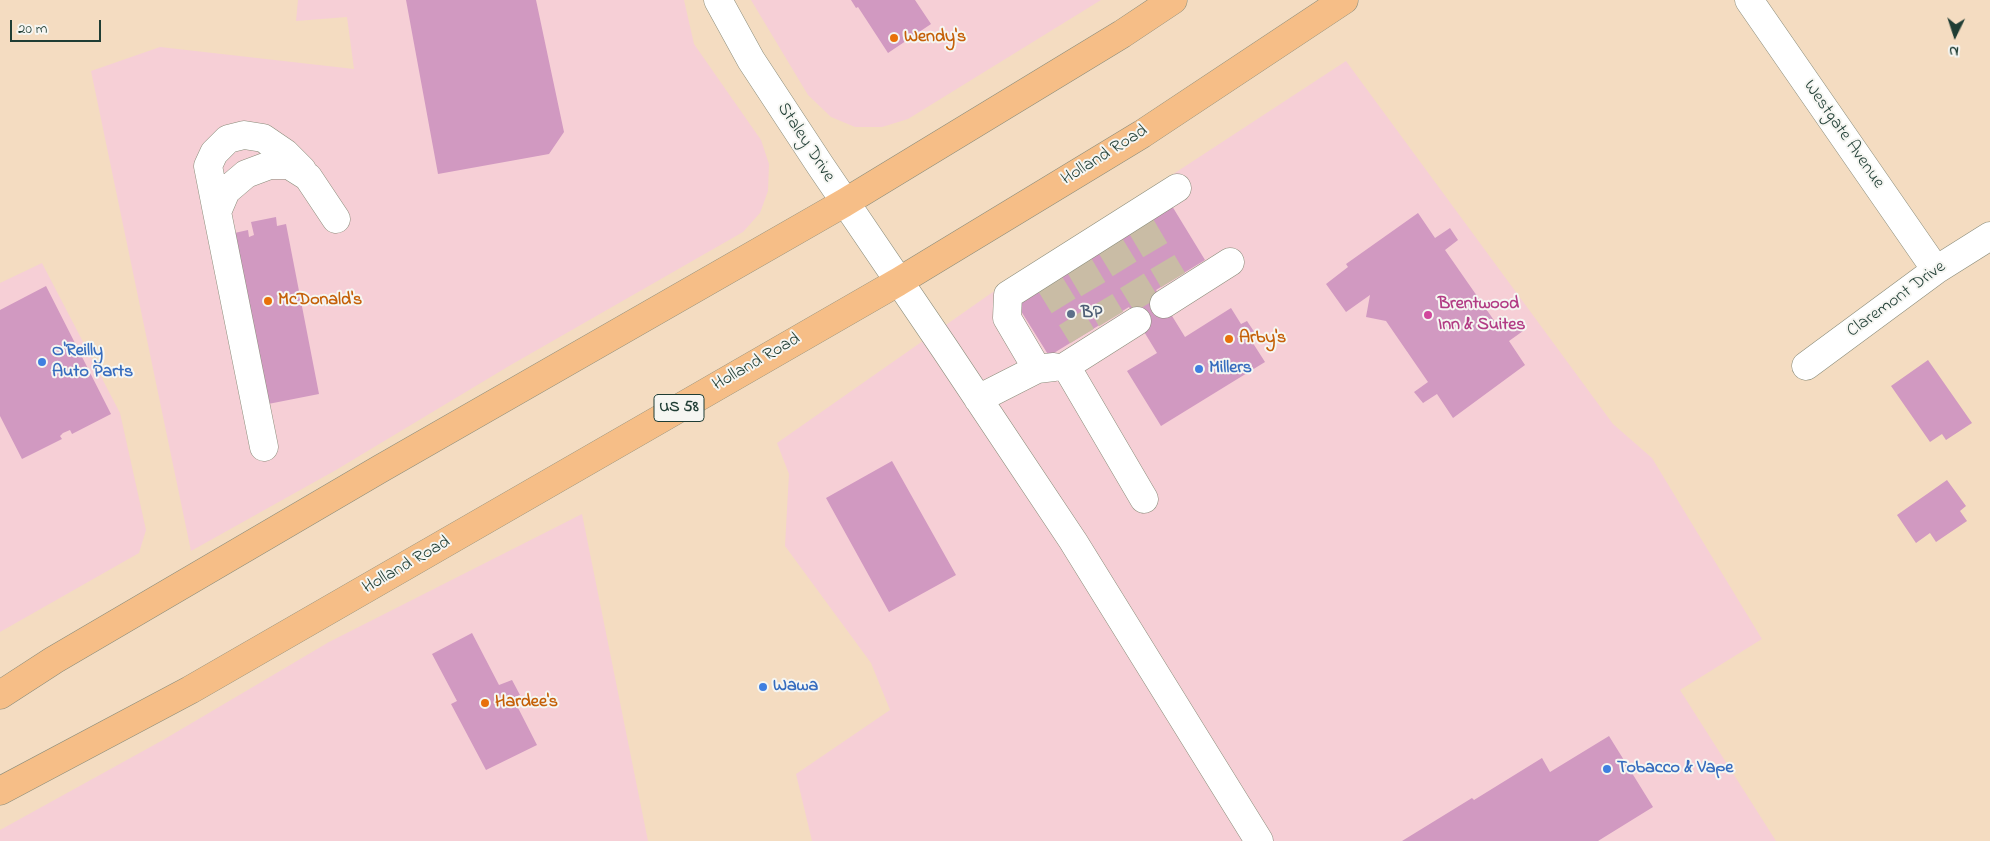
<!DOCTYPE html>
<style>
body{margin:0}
#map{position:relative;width:1990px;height:841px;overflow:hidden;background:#f4dcc1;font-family:"Indie Flower",sans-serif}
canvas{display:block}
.north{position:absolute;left:1930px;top:10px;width:50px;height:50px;-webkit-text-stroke:4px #f6f6f2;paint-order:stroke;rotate:184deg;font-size:14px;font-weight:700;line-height:20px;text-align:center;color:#1f3d34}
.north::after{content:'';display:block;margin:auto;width:18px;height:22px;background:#1f3d34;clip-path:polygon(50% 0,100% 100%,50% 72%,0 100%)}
.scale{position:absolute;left:10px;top:20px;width:91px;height:22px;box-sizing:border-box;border:2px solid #1f3d34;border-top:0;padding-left:6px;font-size:15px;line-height:18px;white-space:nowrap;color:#1f3d34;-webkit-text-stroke:4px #f6f6f2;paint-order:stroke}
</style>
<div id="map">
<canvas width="1990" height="841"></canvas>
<div class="north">N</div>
<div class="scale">20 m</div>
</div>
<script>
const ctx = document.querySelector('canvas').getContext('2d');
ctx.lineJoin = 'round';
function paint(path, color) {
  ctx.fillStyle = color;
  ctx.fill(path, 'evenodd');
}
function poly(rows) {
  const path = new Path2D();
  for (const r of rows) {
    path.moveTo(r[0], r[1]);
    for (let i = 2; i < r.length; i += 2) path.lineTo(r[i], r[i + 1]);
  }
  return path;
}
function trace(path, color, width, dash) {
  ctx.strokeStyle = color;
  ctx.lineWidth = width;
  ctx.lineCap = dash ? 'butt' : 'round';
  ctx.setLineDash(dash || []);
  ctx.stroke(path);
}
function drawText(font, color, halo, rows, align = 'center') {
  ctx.font = font + ' "Indie Flower",sans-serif';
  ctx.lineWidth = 4;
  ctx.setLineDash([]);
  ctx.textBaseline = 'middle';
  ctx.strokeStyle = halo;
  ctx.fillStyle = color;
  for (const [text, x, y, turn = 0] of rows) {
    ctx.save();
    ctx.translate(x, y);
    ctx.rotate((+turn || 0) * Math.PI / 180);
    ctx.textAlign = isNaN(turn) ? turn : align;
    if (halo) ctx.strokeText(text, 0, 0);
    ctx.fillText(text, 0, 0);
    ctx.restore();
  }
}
const built = poly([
 [298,0,684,0,694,44,761,140,769,164,768,191,760,213,743,232,509,366,336,470,191,551,91,71,160,47,354,69,347,17,296,21],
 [751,0,1101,0,908,119,882,127,855,127,831,117,808,95],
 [1346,61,1613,424,1652,458,1762,639,1680,690,1776,841,812,841,796,774,890,710,871,663,785,546,789,474,777,443,990,294],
 [42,263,120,413,146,530,139,553,0,632,0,283],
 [582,514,648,841,0,841,0,830,163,740,329,642]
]);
const building = poly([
 [406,0,536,0,564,132,549,154,438,174],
 [851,0,915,0,931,24,888,53,858,7,856,8],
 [1172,206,1205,260,1156,290,1185,337,1231,308,1241,324,1247,321,1255,333,1249,337,1265,362,1161,426,1127,371,1157,353,1129,307,1049,356,1016,303],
 [1418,213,1435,238,1450,228,1458,240,1445,250,1500,329,1515,319,1523,331,1509,341,1525,365,1453,418,1437,394,1423,403,1414,392,1428,382,1386,321,1366,317,1370,295,1346,312,1326,284,1348,267,1346,264],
 [276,217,277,226,286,224,319,394,263,405,230,234,248,230,249,237,254,235,251,222],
 [46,286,111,414,72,434,70,430,63,433,60,436,62,439,22,459,0,416,0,310],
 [1928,360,1972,423,1946,440,1942,434,1930,442,1891,386],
 [892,461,956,575,889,612,826,498],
 [1947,480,1966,506,1960,511,1967,521,1936,542,1930,533,1916,543,1897,515],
 [472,633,499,685,512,680,520,695,513,698,537,745,486,770,451,704,457,701,432,654],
 [1609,736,1653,807,1598,841,1402,841,1472,798,1474,800,1542,758,1550,772]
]);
const minorTunnel = poly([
 [1141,226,1173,280],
 [1110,245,1151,312],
 [1079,265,1111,319],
 [1049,282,1082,336]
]);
const minor = poly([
 [718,0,751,60,820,165,945,349,1073,541,1259,841],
 [1749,0,1936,270],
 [217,212,208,166,214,153,228,139,244,135,263,138,285,153,302,170],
 [1164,304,1230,262],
 [1137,321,1066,366,1144,499],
 [1806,366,1936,270,1990,236],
 [1037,369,1007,318,1008,295,1177,188],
 [978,399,1037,369,1054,367],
 [264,447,217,212,226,191,246,174,270,165,289,165,308,177,336,219]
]);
const highway = poly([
 [0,695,54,660,380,469,844,203,1122,34,1173,0],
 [0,791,190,690,898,282,1142,134,1344,0]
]);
const markers = [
 [894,38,5,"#e8710a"],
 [268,301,5,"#e8710a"],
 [1071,314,5,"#5c6f8a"],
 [1428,315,5,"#d1479c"],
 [1229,339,5,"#e8710a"],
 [42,362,5,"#3f7fe0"],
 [1199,369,5,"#3f7fe0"],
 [763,687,5,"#3f7fe0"],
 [485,703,5,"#e8710a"],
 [1607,769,5,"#3f7fe0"]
];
const shields = [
 [679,408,50]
];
const shieldNames = [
 ["US 58",679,408]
];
const foodNames = [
 ["Wendy's",904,38],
 ["McDonald's",278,301],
 ["Arby's",1239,339],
 ["Hardee's",495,703]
];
const streetNames = [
 ["Westgate Avenue",1843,135,55],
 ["Staley Drive",805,143,57],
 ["Holland Road",1105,156,-32],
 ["Claremont Drive",1897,300,-36],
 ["Holland Road",757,363,-30],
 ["Holland Road",407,566,-30]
];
const hotelNames = [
 ["Brentwood",1438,305],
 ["Inn & Suites",1438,326]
];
const serviceNames = [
 ["BP",1081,314]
];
const shopNames = [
 ["O'Reilly",52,352],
 ["Auto Parts",52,373],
 ["Millers",1209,369],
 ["Wawa",773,687],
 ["Tobacco & Vape",1617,769]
];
paint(built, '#f6cfd6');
paint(building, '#d199c1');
trace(minorTunnel, '#c9bca5', 28, [28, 14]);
trace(minor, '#8a8c7a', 29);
trace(highway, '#8a8c7a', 29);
trace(minor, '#fff', 28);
trace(highway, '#f6be87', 28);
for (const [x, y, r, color] of markers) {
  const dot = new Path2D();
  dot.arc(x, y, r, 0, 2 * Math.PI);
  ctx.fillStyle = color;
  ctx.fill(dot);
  trace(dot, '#f6f6f2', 2);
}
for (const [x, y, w] of shields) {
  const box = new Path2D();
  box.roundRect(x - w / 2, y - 13.5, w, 27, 4);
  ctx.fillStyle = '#f6f6f2';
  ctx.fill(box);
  trace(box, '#1f3d34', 1);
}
drawText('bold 16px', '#1f3d34', null, shieldNames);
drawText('bold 18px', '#c56008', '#f6f6f2', foodNames, 'left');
drawText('18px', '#1f3d34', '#f6f6f2', streetNames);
drawText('bold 18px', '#b23c85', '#f6f6f2', hotelNames, 'left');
drawText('bold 18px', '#4e5e75', '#f6f6f2', serviceNames, 'left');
drawText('bold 18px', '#366cbe', '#f6f6f2', shopNames, 'left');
</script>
